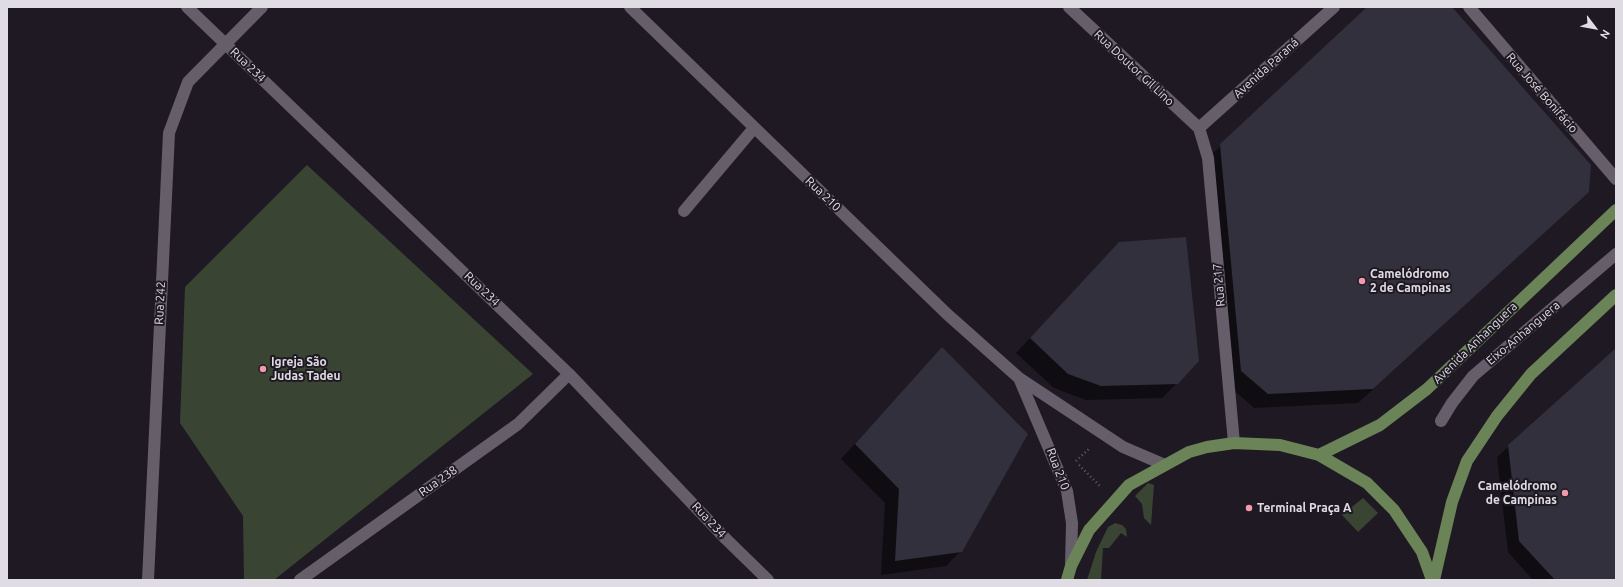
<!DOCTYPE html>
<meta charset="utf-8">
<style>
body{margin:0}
#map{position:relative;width:1623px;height:587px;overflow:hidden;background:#1e1922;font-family:Ubuntu,sans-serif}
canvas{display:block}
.frame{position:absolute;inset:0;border:8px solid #e0dce3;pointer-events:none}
.north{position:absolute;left:1575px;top:8px;width:40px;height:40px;-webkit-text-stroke:3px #1e1922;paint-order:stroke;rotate:122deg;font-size:11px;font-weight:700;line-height:16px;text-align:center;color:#e0dce3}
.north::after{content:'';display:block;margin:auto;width:14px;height:18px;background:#e0dce3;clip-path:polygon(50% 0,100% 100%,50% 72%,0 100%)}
</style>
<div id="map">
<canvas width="1623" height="587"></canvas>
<div class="frame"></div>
<div class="north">N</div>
</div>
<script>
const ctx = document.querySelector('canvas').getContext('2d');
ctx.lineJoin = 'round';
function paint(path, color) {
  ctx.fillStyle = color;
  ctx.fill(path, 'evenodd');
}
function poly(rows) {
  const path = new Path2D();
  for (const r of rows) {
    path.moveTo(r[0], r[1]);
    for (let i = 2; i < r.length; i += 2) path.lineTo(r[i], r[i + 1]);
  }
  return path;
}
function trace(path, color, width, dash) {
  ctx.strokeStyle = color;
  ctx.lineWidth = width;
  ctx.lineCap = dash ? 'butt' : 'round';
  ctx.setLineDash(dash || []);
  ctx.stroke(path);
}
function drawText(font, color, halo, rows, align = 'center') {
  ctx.font = font + ' Ubuntu,sans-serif';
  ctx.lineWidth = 4;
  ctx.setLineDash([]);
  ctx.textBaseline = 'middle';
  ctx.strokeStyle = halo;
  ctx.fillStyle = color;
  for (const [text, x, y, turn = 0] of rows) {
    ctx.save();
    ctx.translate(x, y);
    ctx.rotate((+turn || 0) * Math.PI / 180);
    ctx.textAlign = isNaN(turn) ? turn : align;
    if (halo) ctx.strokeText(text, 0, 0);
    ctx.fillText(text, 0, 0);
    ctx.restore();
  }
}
const green = poly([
 [307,165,533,374,274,580,244,580,243,516,180,423,185,287],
 [1148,483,1154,485,1151,525,1144,518,1142,504,1135,496],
 [1363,498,1378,513,1358,532,1342,515],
 [1115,523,1122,525,1126,529,1127,537,1121,533,1109,548,1103,548,1101,580,1087,580,1096,552,1108,527]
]);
const shadow = poly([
 [1368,7,1451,7,1588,192,1358,403,1254,408,1228,385,1207,159],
 [1105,258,1177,383,1162,398,1086,400,1054,388,1016,353],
 [942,349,961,551,946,566,881,575,885,503,841,459],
 [1616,349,1616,580,1533,580,1508,552,1497,457]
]);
const building = poly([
 [1367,7,1452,7,1591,165,1589,192,1373,389,1268,394,1241,371,1220,144],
 [1186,237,1199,361,1178,384,1101,386,1068,374,1030,338,1119,242],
 [942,347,1028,434,962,552,895,561,899,489,855,444],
 [1616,348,1616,580,1555,580,1519,541,1508,445]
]);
const path = poly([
 [1076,461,1090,448],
 [1079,465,1101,487]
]);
const lane = poly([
 [684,211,754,128],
 [1441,421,1452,403,1473,376,1616,254]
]);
const street = poly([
 [187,7,569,374,726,539,768,580],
 [1069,7,1199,128],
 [1469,7,1616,179],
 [1199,128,1208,158,1234,443],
 [1199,128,1334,7],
 [148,580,169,133,188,82,262,7],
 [300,580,518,424,569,374]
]);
const secondary = poly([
 [630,7,947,314,1019,378,1123,447,1165,465],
 [1019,378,1067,491,1072,523,1071,566]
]);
const primary = poly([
 [1319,455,1380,425,1427,389,1616,210],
 [1067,580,1071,566,1089,530,1129,485,1189,452,1207,447,1234,443,1280,445,1319,455,1367,483,1394,510,1422,552,1432,580],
 [1434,580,1452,502,1467,461,1497,416,1531,374,1616,295]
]);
const markers = [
 [1362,281,4,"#f29aac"],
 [263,369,4,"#f29aac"],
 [1565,493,4,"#f29aac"],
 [1249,508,4,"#f29aac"]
];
const streetNames = [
 ["Rua 234",248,65,44],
 ["Rua Doutor Gil Lino",1134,68,43],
 ["Avenida Paraná",1266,68,-42],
 ["Rua José Bonifácio",1542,93,49],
 ["Rua 210",823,194,44],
 ["Rua 217",1219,285,-95],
 ["Rua 234",482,289,44],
 ["Rua 242",160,303,-87],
 ["Eixo-Anhanguera",1523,333,-40],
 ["Avenida Anhanguera",1475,343,-44],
 ["Rua 210",1058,469,69],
 ["Rua 238",438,481,-35],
 ["Rua 234",709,520,47]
];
const poiNames = [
 ["Camelódromo",1370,274],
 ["2 de Campinas",1370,288],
 ["Igreja São",271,362],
 ["Judas Tadeu",271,376],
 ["Camelódromo",1557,486,"right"],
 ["de Campinas",1557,500,"right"],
 ["Terminal Praça A",1257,508]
];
paint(green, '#394532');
paint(shadow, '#0007');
paint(building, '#31303c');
trace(path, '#635e66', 2.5, [1, 3]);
trace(lane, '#665f6b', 12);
trace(street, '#665f6b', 12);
trace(secondary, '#665f6b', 12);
trace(primary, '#6a8458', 12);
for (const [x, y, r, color] of markers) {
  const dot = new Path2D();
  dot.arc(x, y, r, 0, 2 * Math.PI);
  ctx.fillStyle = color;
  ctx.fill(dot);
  trace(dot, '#1e1922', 1.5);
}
drawText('12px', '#e0dce3', '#1e1922', streetNames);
drawText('bold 12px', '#e0dce3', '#1e1922', poiNames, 'left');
</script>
